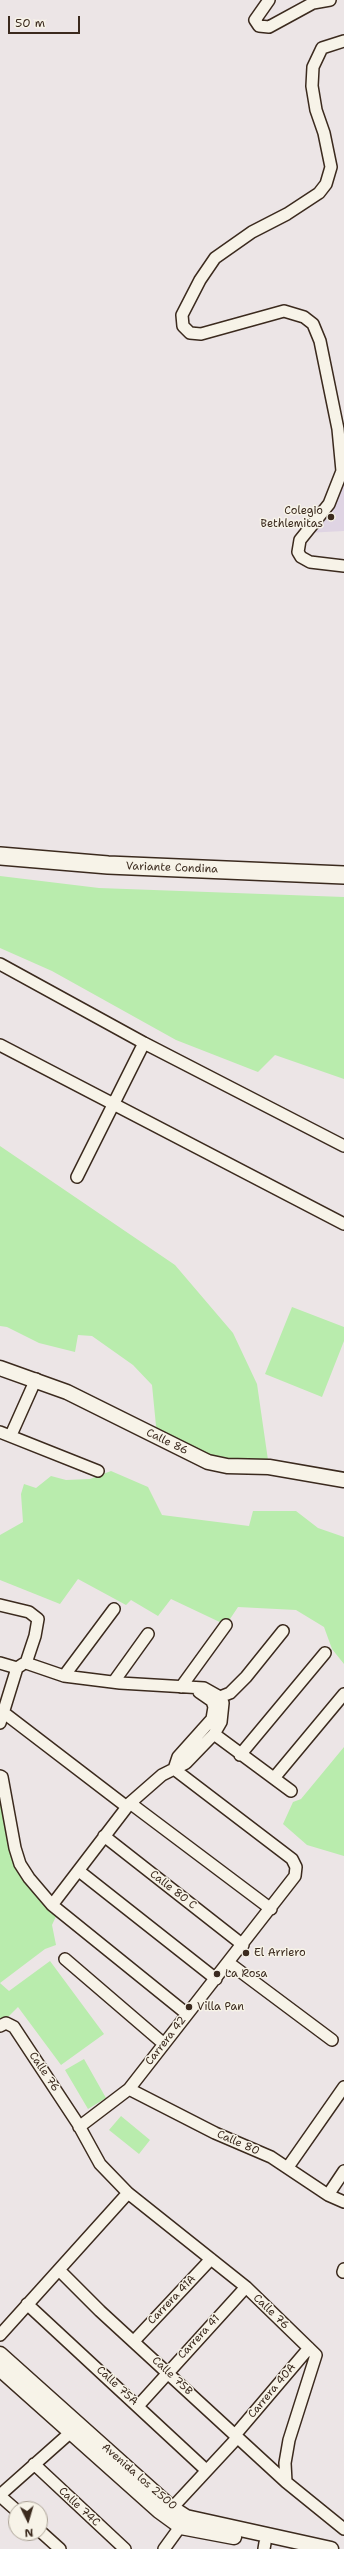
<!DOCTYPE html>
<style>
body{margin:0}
#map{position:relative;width:344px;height:2549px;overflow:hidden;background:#ece5e6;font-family:"Shantell Sans",sans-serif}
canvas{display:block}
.north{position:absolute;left:8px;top:2501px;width:40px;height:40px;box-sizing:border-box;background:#f7f3e8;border:1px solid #aca397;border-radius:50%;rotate:175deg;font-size:11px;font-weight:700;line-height:16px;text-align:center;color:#3b2a1e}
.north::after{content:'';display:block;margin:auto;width:14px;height:18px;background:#3b2a1e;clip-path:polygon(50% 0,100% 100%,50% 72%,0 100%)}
.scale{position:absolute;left:8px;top:16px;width:72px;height:18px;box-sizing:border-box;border:2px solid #3b2a1e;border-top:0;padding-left:5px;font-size:12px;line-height:14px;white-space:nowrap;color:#3b2a1e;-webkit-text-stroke:3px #f7f3e8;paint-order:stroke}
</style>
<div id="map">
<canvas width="344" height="2549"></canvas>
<div class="north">N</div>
<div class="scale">50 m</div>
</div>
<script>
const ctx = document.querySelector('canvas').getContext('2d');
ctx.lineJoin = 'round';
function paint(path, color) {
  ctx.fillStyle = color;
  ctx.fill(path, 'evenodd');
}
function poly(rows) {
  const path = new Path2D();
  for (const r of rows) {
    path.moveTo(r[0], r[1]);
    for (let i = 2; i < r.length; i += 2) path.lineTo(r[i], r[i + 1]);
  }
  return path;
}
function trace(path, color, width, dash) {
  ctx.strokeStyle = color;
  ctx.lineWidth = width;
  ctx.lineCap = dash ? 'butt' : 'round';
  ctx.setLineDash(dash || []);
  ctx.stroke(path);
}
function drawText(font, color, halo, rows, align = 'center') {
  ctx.font = font + ' "Shantell Sans",sans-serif';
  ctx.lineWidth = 3;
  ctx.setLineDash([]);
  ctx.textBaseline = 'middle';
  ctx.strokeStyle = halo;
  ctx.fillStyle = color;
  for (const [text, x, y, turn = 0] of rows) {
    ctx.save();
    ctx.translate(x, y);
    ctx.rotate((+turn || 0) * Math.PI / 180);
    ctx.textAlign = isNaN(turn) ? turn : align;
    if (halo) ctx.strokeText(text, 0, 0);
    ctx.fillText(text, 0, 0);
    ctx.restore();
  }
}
const built = poly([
 [344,478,344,531,306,533]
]);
const green = poly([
 [0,876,99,888,344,897,344,1079,275,1055,258,1072,176,1040,52,971,0,948],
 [0,1146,175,1265,233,1333,257,1384,269,1467,237,1466,157,1436,152,1385,133,1365,92,1336,78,1335,75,1352,39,1343,7,1327,0,1326],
 [292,1307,344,1327,344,1341,322,1397,265,1374],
 [111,1471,148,1487,162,1515,249,1526,253,1511,296,1511,318,1528,344,1537,344,1664,332,1649,324,1627,296,1610,238,1607,226,1625,171,1599,158,1616,131,1600,126,1605,78,1579,60,1604,0,1580,0,1535,23,1522,21,1494,24,1484,36,1488,51,1476,66,1480,90,1479],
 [344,1747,344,1856,307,1845,283,1824,293,1802,301,1799],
 [0,1776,10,1830,13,1861,20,1864,59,1910,52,1925,56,1945,45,1949,0,1983],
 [50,1961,104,2034,61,2065,18,2007,0,2025,0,1983,9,1991],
 [84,2059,106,2098,88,2109,65,2070],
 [121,2116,150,2140,139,2154,109,2130]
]);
const minor = poly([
 [269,0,255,20,259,26,269,27,313,3,330,0],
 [344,41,322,48,313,67,312,86,316,110,324,133,331,167,326,184,319,193,287,214,252,232,215,258,200,280,182,315,183,326,190,333,201,334,284,311,304,317,313,324,320,341,338,429,342,471,329,504,300,540,298,552,301,557,310,562,344,566],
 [0,964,144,1043,344,1146],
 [0,1045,344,1224],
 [77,1177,144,1043],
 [0,1432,98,1471],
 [11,1435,36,1379],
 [0,1605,29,1612,38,1619,35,1636,26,1663],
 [0,1663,17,1668,23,1664],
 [26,1663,64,1676,120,1683,204,1688,220,1697,223,1703,221,1722,214,1734,186,1763,162,1775,130,1803,52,1905],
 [64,1676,114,1609],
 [115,1680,148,1634],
 [181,1687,226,1625],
 [220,1697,230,1693,246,1677,283,1631],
 [3,1712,127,1807],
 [0,1723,17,1668],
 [214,1734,291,1791],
 [240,1755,325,1653],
 [174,1769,178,1757,212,1719,214,1707,212,1701,199,1692],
 [0,1776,2,1777,15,1848,20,1864,29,1878,52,1905,187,2014],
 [274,1778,344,1694],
 [130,1803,271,1909],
 [104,1836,243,1945],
 [79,1871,216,1979],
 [65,1959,164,2044],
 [229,1963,332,2040],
 [0,2026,6,2023,14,2027,78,2124,100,2164,128,2193,246,2287,316,2355,289,2440,285,2463,286,2482],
 [129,2089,215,2133,271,2157,328,2195,344,2202],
 [79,2127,129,2089,295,1876,296,1867,292,1859,174,1769],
 [288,2167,344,2087],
 [328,2195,344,2171],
 [59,2270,100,2311,286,2482,344,2529],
 [343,2272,344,2269],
 [27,2304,206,2470],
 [0,2335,128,2193],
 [134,2341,211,2259],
 [138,2406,246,2287],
 [235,2435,309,2348],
 [34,2464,125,2549],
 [0,2495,71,2432],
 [0,2496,16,2510],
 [172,2508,237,2438],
 [40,2531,60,2549],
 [164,2549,185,2520],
 [264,2549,265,2543]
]);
const major = poly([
 [0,1368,67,1392,208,1462,227,1466,269,1467,344,1480],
 [0,2354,172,2508,186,2517,331,2549],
 [0,2369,159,2511,181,2527,234,2537]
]);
const highway = poly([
 [0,856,108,865,344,875]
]);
const markers = [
 [331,517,4,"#3b2a1e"],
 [246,1953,4,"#3b2a1e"],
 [217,1974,4,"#3b2a1e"],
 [189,2007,4,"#3b2a1e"]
];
const poiNames = [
 ["Colegio",323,511,"right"],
 ["Bethlemitas",323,524,"right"],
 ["El Arriero",254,1953],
 ["La Rosa",225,1974],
 ["Villa Pan",197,2007]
];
const streetNames = [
 ["Variante Condina",172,868,2],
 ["Calle 86",167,1442,26],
 ["Calle 80 C",173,1890,38],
 ["Carrera 42",166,2041,-52],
 ["Calle 76",44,2072,56],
 ["Calle 80",238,2143,24],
 ["Carrera 41A",172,2300,-46],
 ["Calle 76",271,2312,44],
 ["Carrera 41",199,2337,-47],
 ["Calle 75B",172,2376,43],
 ["Calle 75A",117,2386,43],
 ["Carrera 40A",272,2391,-50],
 ["Avenida los 2500",139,2477,41],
 ["Calle 74C",79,2507,43]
];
paint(built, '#dfd4e3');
paint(green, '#b9ecad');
trace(minor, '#3b2a1e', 14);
trace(major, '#3b2a1e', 17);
trace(highway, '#3b2a1e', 20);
trace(minor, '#f7f3e8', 11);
trace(major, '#f7f3e8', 14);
trace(highway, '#f7f3e8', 17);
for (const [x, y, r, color] of markers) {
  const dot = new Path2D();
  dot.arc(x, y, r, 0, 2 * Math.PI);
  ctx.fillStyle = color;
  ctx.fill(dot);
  trace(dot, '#f7f3e8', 1.5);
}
drawText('11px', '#3b2a1e', '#f7f3e8', poiNames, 'left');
drawText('11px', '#3b2a1e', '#f7f3e8', streetNames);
</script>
